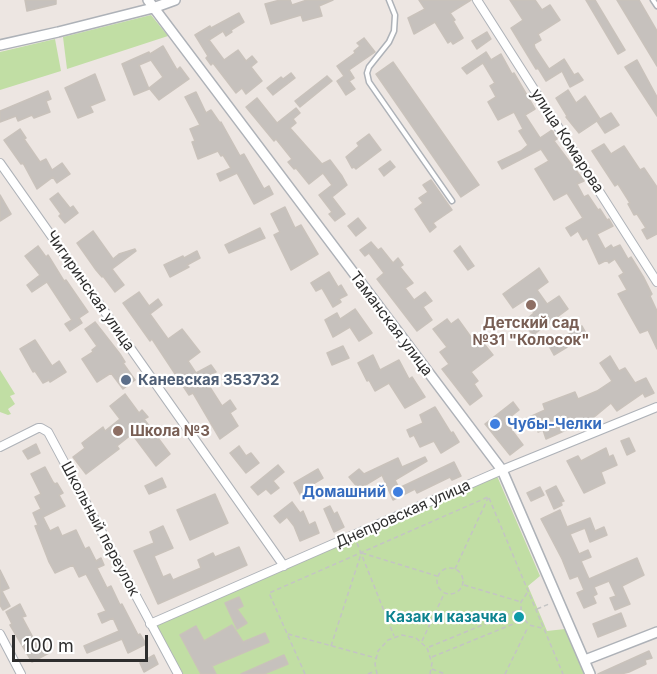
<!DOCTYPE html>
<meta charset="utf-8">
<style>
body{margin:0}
#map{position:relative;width:657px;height:674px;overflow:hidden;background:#ede6e2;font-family:Inter,sans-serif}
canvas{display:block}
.scale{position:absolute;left:12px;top:635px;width:136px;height:27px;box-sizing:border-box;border:3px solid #2e2e2e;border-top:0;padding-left:8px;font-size:18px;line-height:21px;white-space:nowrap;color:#2e2e2e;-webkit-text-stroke:4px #fff;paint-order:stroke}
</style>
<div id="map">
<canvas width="657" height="674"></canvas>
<div class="scale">100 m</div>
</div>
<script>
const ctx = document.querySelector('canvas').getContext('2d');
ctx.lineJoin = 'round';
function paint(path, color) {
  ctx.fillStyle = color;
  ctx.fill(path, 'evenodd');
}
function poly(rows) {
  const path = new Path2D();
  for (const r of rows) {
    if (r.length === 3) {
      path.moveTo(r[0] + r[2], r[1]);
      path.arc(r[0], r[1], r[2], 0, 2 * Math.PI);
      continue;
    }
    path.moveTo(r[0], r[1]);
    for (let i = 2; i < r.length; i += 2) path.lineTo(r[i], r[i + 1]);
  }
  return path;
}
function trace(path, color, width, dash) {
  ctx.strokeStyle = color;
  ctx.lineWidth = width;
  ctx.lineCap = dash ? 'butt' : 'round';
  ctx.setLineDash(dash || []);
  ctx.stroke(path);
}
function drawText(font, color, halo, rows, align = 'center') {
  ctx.font = font + ' Inter,sans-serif';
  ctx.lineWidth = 4.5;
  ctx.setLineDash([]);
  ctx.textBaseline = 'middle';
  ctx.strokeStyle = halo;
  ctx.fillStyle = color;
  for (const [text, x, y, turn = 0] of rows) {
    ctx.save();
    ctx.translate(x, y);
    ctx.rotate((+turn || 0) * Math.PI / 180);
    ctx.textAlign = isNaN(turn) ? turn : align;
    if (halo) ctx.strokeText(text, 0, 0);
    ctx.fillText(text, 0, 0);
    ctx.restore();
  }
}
const green = poly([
 [151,15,168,36,67,69,63,37],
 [55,39,61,71,0,90,0,52],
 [0,370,15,394,10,396,15,404,8,409,11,414,8,415,0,412],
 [497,476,540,576,528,586,547,631,565,629,584,674,183,674,156,625]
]);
const building = poly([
 [25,0,56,0,56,4,27,11,25,0],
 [280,0,290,0,292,5,307,0,333,0,319,6,322,16,303,21,301,15,271,24,265,4,280,0],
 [419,0,471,0,450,13,455,20,453,21,463,38,453,44,451,41,448,43,435,22,414,34,408,18,425,9,419,0],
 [510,0,535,0,542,10,550,5,560,20,538,34,541,40,534,44,535,48,549,69,564,59,574,75,578,73,583,80,570,87,562,71,546,81,538,68,536,69,511,28,523,20,510,0],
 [586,0,595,0,625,50,618,54,586,0],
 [617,0,639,0,657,31,657,66,617,0],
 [239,13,244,22,231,30,232,32,226,36,223,31,209,40,224,60,238,50,246,61,252,56,257,62,251,67,262,81,246,94,242,88,236,93,213,63,211,65,206,58,208,56,195,35,210,26,211,28,239,13],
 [487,32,491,39,477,49,472,41,487,32],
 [364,38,375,52,349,70,354,78,349,81,355,89,346,95,337,81,344,76,337,66,355,53,354,51,360,46,357,43,364,38],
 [163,46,177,70,180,67,189,79,159,100,149,88,163,77,151,60,139,65,149,89,134,95,122,64,149,52,150,54,163,46],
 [486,52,491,60,501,54,512,74,514,73,535,109,525,115,540,138,552,130,557,139,554,141,584,181,577,184,584,197,588,195,598,210,600,209,607,220,609,219,613,226,597,234,605,249,611,245,613,248,620,245,628,259,631,257,644,278,652,294,650,296,657,311,657,349,648,330,640,333,618,294,627,290,619,276,624,273,615,259,609,263,607,260,599,264,587,238,583,240,578,231,571,236,566,228,583,218,567,193,554,200,535,169,549,161,541,149,502,169,498,162,521,151,528,145,519,131,523,129,514,112,498,120,488,102,496,97,490,86,495,83,483,63,467,74,462,68,486,52],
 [637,60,657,97,657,116,625,67,637,60],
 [393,62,479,185,461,197,376,74,393,62],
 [291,73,295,78,273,95,267,88,281,77,283,79,291,73],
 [95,74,105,100,90,106,93,112,78,118,65,88,95,74],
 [327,76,332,81,300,107,295,101,327,76],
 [568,90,576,103,585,96,600,119,579,133,566,117,567,116,556,98,568,90],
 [48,91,51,99,46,101,50,112,34,118,32,115,18,121,16,116,0,122,0,111,48,91],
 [196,92,206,113,211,110,220,123,221,122,240,156,244,154,264,189,269,186,273,194,254,204,237,173,220,181,217,174,231,168,223,155,221,156,218,151,198,159,192,142,195,141,190,129,200,125,185,97,196,92],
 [257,98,277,123,296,108,300,113,293,119,296,123,290,128,322,164,330,160,342,176,347,185,332,197,345,214,335,221,329,214,332,212,319,195,332,185,323,173,309,184,296,168,294,169,288,162,292,159,276,139,274,141,246,107,257,98],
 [611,113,619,125,605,133,597,121,611,113],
 [20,129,26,138,24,139,40,162,46,159,52,170,62,163,70,174,57,183,53,177,37,189,23,163,21,164,4,140,20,129],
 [369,134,381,150,356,169,354,167,352,168,346,157,359,146,357,143,369,134],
 [604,144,611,154,624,146,640,170,644,168,657,187,657,234,647,239,642,230,646,228,637,214,634,215,628,204,630,203,618,184,615,186,592,151,604,144],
 [390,161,395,167,384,176,379,169,390,161],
 [431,180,452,210,433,223,436,227,430,232,415,209,423,203,419,198,428,192,423,185,431,180],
 [58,193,70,208,73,206,78,213,65,223,59,216,61,214,50,199,58,193],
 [0,195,11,214,0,221,0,195],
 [285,207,295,228,301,225,318,254,291,270,274,235,280,232,271,214,285,207],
 [358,218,366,228,356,236,348,226,358,218],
 [260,228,265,238,229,253,225,245,260,228],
 [93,231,113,259,119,254,135,249,136,251,112,269,124,285,115,292,103,276,102,277,96,270,77,243,93,231],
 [371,242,378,250,381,248,393,263,398,258,403,265,400,267,413,283,405,288,414,300,425,292,432,301,423,307,432,320,417,331,377,279,384,273,369,253,365,256,360,250,371,242],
 [38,246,46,257,48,255,64,281,66,280,88,312,79,318,82,323,70,331,65,324,72,320,47,282,32,292,27,285,40,275,25,256,38,246],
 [460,246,474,266,468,270,454,251,460,246],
 [197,251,200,258,187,265,189,267,170,277,164,265,183,256,184,258,197,251],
 [539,268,548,282,537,290,547,304,559,296,568,309,533,335,523,322,534,313,525,300,513,308,503,294,539,268],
 [329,272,338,287,341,285,347,295,339,299,341,302,333,307,322,288,316,291,311,283,329,272],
 [139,292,149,306,158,299,162,305,150,314,168,339,182,329,200,352,188,361,196,373,211,365,216,372,204,378,222,406,230,400,236,409,230,413,238,426,220,439,193,393,189,395,152,339,150,341,123,303,139,292],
 [355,309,372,333,359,341,350,327,333,337,325,320,337,313,340,319,355,309],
 [447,319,451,324,458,319,476,344,481,340,493,355,471,372,478,381,474,384,482,396,470,405,442,369,449,364,440,352,447,347,433,329,447,319],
 [95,322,120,354,125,362,123,363,135,380,123,389,111,373,97,382,82,359,93,352,92,350,97,346,85,329,95,322],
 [582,326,587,335,554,355,549,346,582,326],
 [35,340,52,366,59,361,66,372,50,382,49,380,43,383,35,371,33,372,20,349,35,340],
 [343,346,349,358,332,365,327,353,343,346],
 [373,355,380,370,399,360,409,379,412,377,425,397,405,408,389,383,375,391,369,380,367,381,358,363,373,355],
 [610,356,619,371,625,368,635,383,646,378,654,393,645,397,643,393,617,411,611,403,593,418,546,439,543,430,538,432,535,424,526,427,523,420,545,410,543,404,575,392,578,399,597,391,612,381,600,363,610,356],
 [125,394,139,413,142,410,148,417,144,419,170,454,156,466,132,434,117,446,119,449,86,474,73,457,85,448,82,443,103,427,105,431,120,419,110,406,125,394],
 [513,402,519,410,505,421,523,445,510,455,485,424,513,402],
 [435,407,451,433,453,432,459,442,441,453,434,441,420,447,414,435,410,437,407,430,423,423,420,415,435,407],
 [629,438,635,451,627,455,621,441,629,438],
 [36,444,40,453,28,459,23,451,36,444],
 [239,446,246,456,251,453,259,463,246,473,230,453,239,446],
 [606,448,609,457,613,455,617,465,601,472,605,483,584,493,567,461,578,456,581,461,606,448],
 [425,457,427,461,395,480,399,488,454,462,461,476,452,480,450,477,417,493,415,489,393,500,382,475,359,489,349,477,359,469,364,474,398,458,402,467,425,457],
 [278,465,284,472,273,481,279,488,271,494,266,489,258,495,251,487,278,465],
 [45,467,53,482,55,484,57,483,63,493,59,495,65,506,43,517,50,531,58,527,62,536,76,530,85,549,89,547,96,561,101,558,104,565,97,568,107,588,111,586,120,605,122,604,138,635,140,634,146,644,128,653,122,639,87,653,84,646,119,631,113,618,102,623,98,614,106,611,86,574,79,577,73,565,55,573,49,562,35,526,38,525,33,513,41,509,35,497,41,494,31,474,45,467],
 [318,469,323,478,313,484,315,488,301,496,294,483,318,469],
 [162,478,166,487,149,494,145,486,162,478],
 [556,486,564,501,561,502,562,505,554,509,546,491,556,486],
 [540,487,544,495,531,501,527,493,540,487],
 [215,494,228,523,190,540,177,510,215,494],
 [292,502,300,513,303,511,309,525,315,522,319,533,300,541,294,526,287,517,280,523,274,516,292,502],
 [330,506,334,514,337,512,344,527,334,532,324,509,330,506],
 [560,510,567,527,590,518,595,531,604,527,607,535,590,542,585,528,570,534,579,554,588,550,591,557,581,561,589,579,637,558,644,575,622,586,630,604,615,610,610,598,616,596,609,581,594,587,597,594,593,596,596,603,584,608,577,593,584,590,578,576,570,579,562,559,541,519,560,510],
 [163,526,173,548,154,556,163,577,170,574,173,580,201,568,198,560,213,553,215,557,239,547,247,565,158,604,134,551,154,543,150,532,163,526],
 [0,570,9,588,2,591,10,606,3,610,0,605,0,570],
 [239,597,243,606,237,609,247,623,237,629,225,603,239,597],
 [20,604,26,616,22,617,37,645,43,642,49,653,32,662,10,625,12,624,6,612,20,604],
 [621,613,626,626,598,637,593,624,621,613],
 [232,625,243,642,265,633,269,642,212,666,216,674,201,674,180,635,196,626,204,641,232,625],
 [649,651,652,658,645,660,646,664,629,672,621,674,598,674,649,651],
 [154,655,158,664,144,672,140,663,154,655],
 [284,655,288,664,264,674,241,674,284,655]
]);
const path = poly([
 [489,498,563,674],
 [357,543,394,636],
 [362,553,437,576],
 [450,581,13],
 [455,569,488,498],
 [464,585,521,602],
 [527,593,521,602,521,615,529,625,542,628],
 [537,609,549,604],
 [288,634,376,658],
 [422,641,444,594],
 [331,646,361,554],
 [429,647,519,610],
 [432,657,523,620],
 [432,669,445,674],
 [305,674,269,593,488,497],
 [368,674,375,671],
 [377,674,375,664,378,651,388,640,402,635,416,638,427,648,432,663,430,674],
 [505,674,528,627]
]);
const service = poly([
 [389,0,395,15,394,31,389,42,369,67,367,73,369,82,452,201],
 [653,0,657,6]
]);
const minor = poly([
 [477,0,657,282],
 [0,163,284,566],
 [0,447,38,428,41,428,48,432,178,674],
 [150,624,502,470,657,407],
 [0,634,21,674]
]);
const tertiary = poly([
 [148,0,502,470,590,674],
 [0,45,58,32,153,8,175,0],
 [585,660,657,632]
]);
const markers = [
 [531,305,6,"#8d6e63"],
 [126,380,6,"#5c6f8a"],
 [495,424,6,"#3f7fe0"],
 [118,431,6,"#8d6e63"],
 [398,492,6,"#3f7fe0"],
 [519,617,6,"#0f9aa8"]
];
const streetNames = [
 ["улица Комарова",567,141,57],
 ["Чигиринская улица",90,291,55],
 ["Таманская улица",391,324,53],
 ["Днепровская улица",403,514,-24],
 ["Школьный переулок",100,529,62]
];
const educationNames = [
 ["Детский сад",531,323],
 ["№31 \"Колосок\"",531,340],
 ["Школа №3",130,431,"left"]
];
const serviceNames = [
 ["Каневская 353732",138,380]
];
const shopNames = [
 ["Чубы-Челки",507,424],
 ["Домашний",386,492,"right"]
];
const cultureNames = [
 ["Казак и казачка",507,617]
];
paint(green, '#c1dea4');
paint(building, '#c6c1bd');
trace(building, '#c9c2bb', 1.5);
trace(service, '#aeb2b8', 7);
trace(minor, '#aeb2b8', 10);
trace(tertiary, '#aeb2b8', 12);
trace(path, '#c4c4c4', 1.5, [4.5, 3]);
trace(service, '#fff', 4);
trace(minor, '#fff', 8);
trace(tertiary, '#fff', 9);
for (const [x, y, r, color] of markers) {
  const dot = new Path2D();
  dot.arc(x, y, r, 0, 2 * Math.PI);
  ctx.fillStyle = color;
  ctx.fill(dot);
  trace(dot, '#fff', 2);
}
drawText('15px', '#2e2e2e', '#fff', streetNames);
drawText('bold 15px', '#785e54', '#fff', educationNames);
drawText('bold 15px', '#4e5e75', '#fff', serviceNames, 'left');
drawText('bold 15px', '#366cbe', '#fff', shopNames, 'left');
drawText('bold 15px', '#0d838f', '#fff', cultureNames, 'right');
</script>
